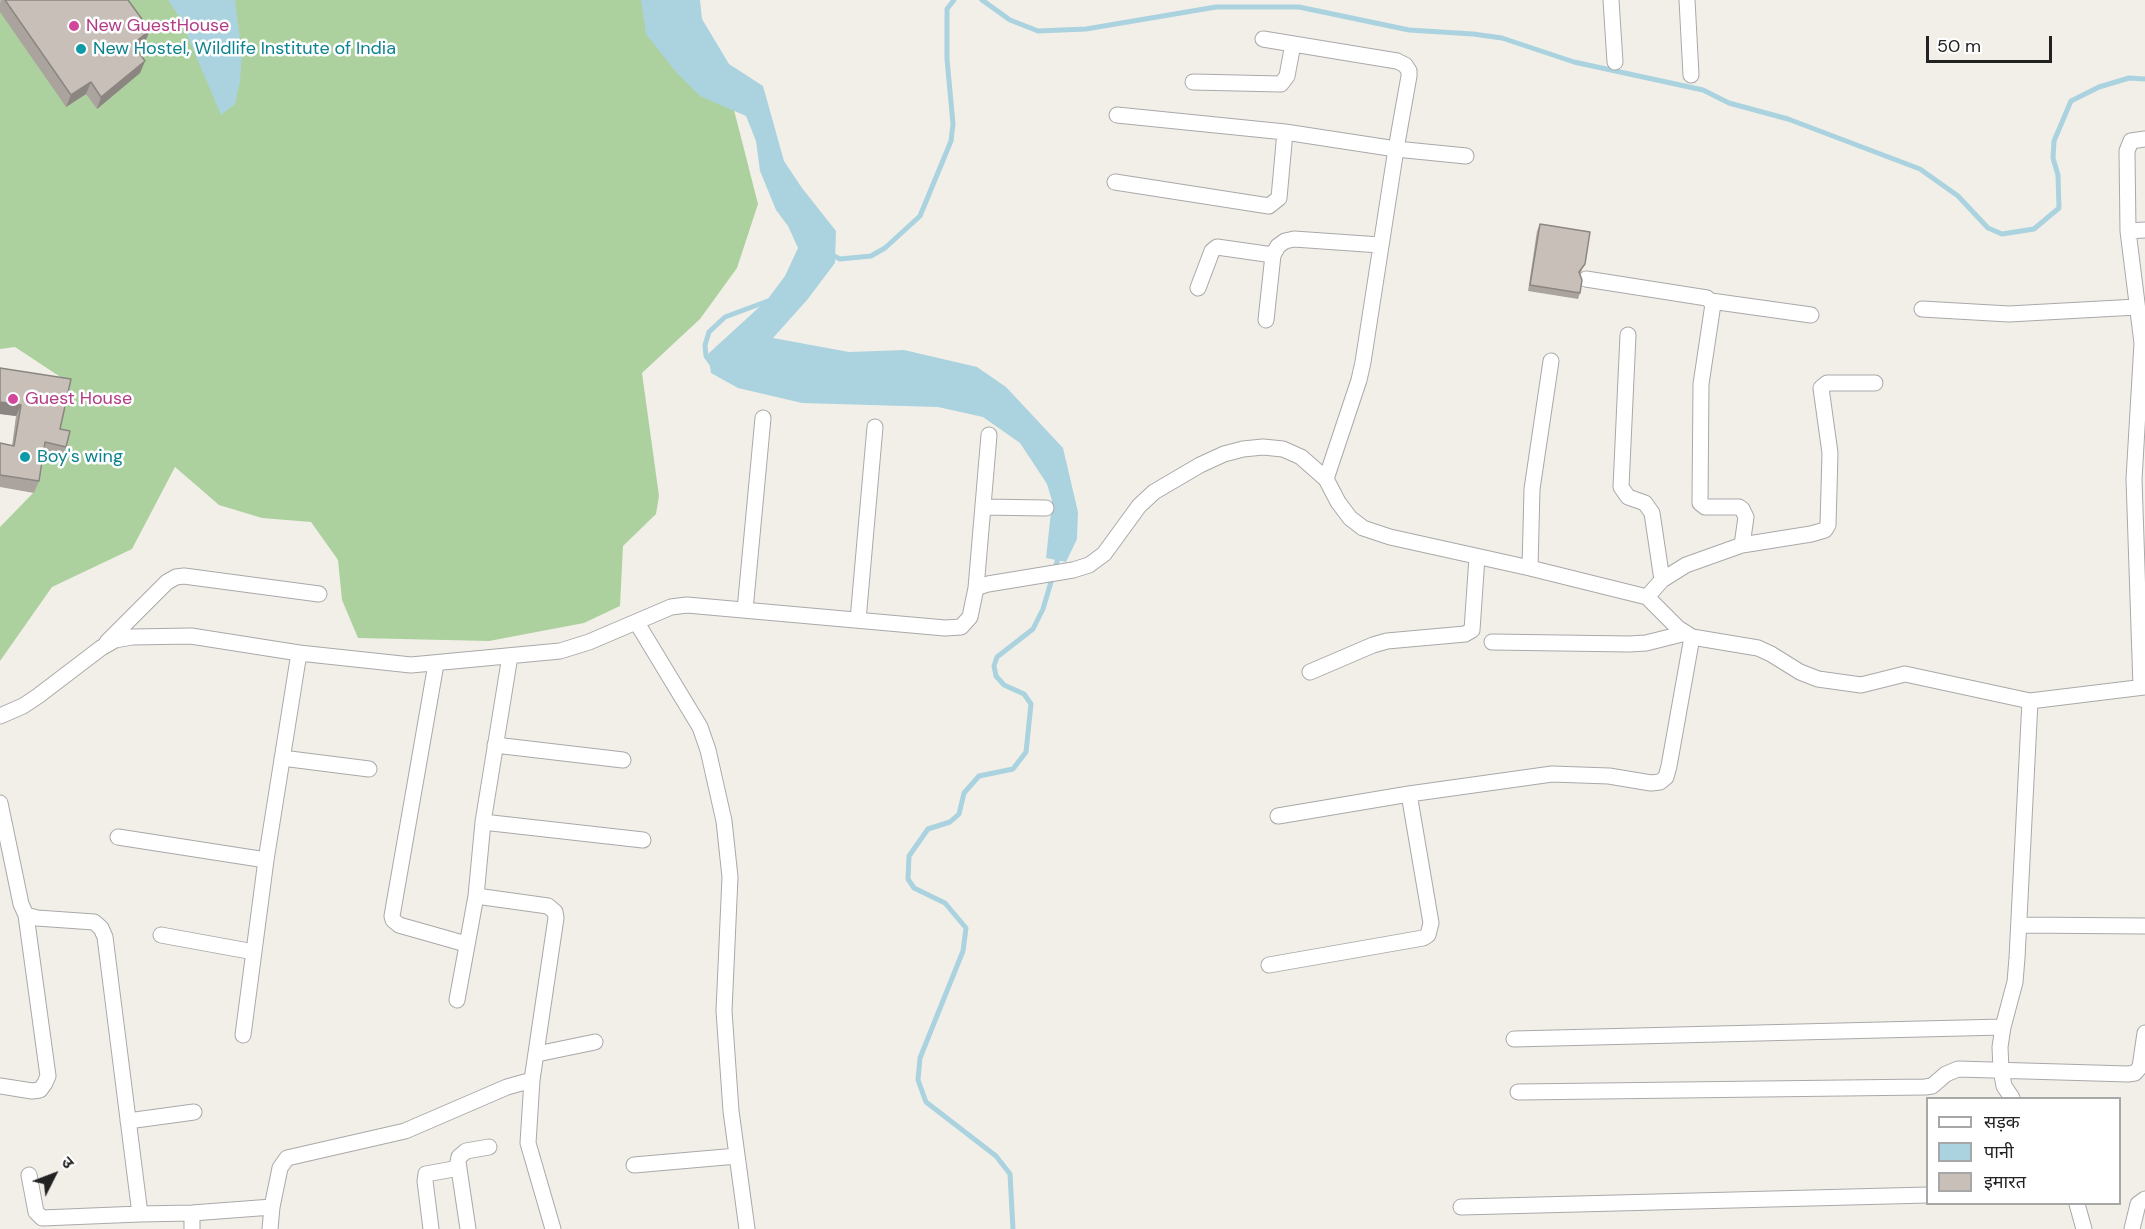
<!DOCTYPE html>
<meta charset="utf-8">
<style>
body{margin:0}
#map{position:relative;width:2145px;height:1229px;overflow:hidden;background:#f2efe9;font-family:"DM Sans","Noto Sans Devanagari",sans-serif}
canvas{display:block}
.legend{position:absolute;left:1926px;top:1097px;width:195px;height:108px;box-sizing:border-box;background:#fff;border:2px solid #a7a7a7;margin:0;padding:8px 10px;list-style:none;font-size:18px;color:#222}
.legend li{display:flex;align-items:center;gap:12px;height:30px}
.legend b{width:30px;border:2px solid #a7a7a7}
.north{position:absolute;left:24px;top:1145px;width:60px;height:60px;-webkit-text-stroke:4px #fff;paint-order:stroke;rotate:48deg;font-size:16px;font-weight:700;line-height:24px;text-align:center;color:#222}
.north::after{content:'';display:block;margin:auto;width:21px;height:27px;background:#222;clip-path:polygon(50% 0,100% 100%,50% 72%,0 100%)}
.scale{position:absolute;left:1926px;top:36px;width:126px;height:27px;box-sizing:border-box;border:3px solid #222;border-top:0;padding-left:8px;font-size:18px;line-height:21px;white-space:nowrap;color:#222;-webkit-text-stroke:4px #fff;paint-order:stroke}
</style>
<div id="map">
<canvas width="2145" height="1229"></canvas>
<ul class="legend">
<li><b style="height:8px;background:#fff"></b>सड़क</li>
<li><b style="height:16px;background:#aad3df"></b>पानी</li>
<li><b style="height:16px;background:#c7bfb8"></b>इमारत</li>
</ul>
<div class="north">उ</div>
<div class="scale">50 m</div>
</div>
<script>
const ctx = document.querySelector('canvas').getContext('2d');
ctx.lineJoin = 'round';
function paint(path, color) {
  ctx.fillStyle = color;
  ctx.fill(path, 'evenodd');
}
function poly(rows) {
  const path = new Path2D();
  for (const r of rows) {
    path.moveTo(r[0], r[1]);
    for (let i = 2; i < r.length; i += 2) path.lineTo(r[i], r[i + 1]);
  }
  return path;
}
function trace(path, color, width, dash) {
  ctx.strokeStyle = color;
  ctx.lineWidth = width;
  ctx.lineCap = dash ? 'butt' : 'round';
  ctx.setLineDash(dash || []);
  ctx.stroke(path);
}
function drawText(font, color, halo, rows, align = 'center') {
  ctx.font = font + ' "DM Sans",sans-serif';
  ctx.lineWidth = 5;
  ctx.setLineDash([]);
  ctx.textBaseline = 'middle';
  ctx.strokeStyle = halo;
  ctx.fillStyle = color;
  for (const [text, x, y, turn = 0] of rows) {
    ctx.save();
    ctx.translate(x, y);
    ctx.rotate((+turn || 0) * Math.PI / 180);
    ctx.textAlign = isNaN(turn) ? turn : align;
    if (halo) ctx.strokeText(text, 0, 0);
    ctx.fillText(text, 0, 0);
    ctx.restore();
  }
}
const forest = poly([
 [0,0,658,0,732,102,758,204,737,268,700,319,642,373,659,496,656,514,623,546,620,606,584,623,489,641,358,638,342,600,338,560,311,522,262,518,219,505,175,467,132,549,52,587,0,661,0,527,34,492,65,380,15,347,0,349]
]);
const water = poly([
 [168,0,235,0,242,55,240,81,235,104,221,115,180,18],
 [641,0,700,0,702,19,729,64,763,86,784,161,802,188,836,231,835,263,807,300,773,338,849,352,904,350,977,367,1006,387,1063,448,1078,512,1077,539,1066,562,1046,558,1053,493,1020,443,983,417,938,407,802,403,738,388,711,373,708,354,767,300,785,276,798,248,788,226,776,210,760,171,756,141,746,116,700,96,676,72,646,34]
]);
const stream = poly([
 [982,0,1010,20,1038,31,1086,29,1216,7,1299,7,1409,30,1473,34,1502,38,1574,62,1703,90,1729,103,1788,119,1920,169,1958,196,1988,228,2002,234,2034,229,2059,208,2058,175,2053,158,2054,141,2071,101,2099,87,2129,78,2145,79],
 [830,254,840,259,871,256,885,248,920,216,951,141,953,124,947,59,947,9,954,0],
 [711,363,706,356,705,345,709,332,725,317,768,301],
 [1049,482,1055,502],
 [1013,1229,1010,1174,996,1156,926,1102,918,1080,920,1058,963,951,966,928,945,903,914,888,908,879,909,856,928,829,950,822,959,814,964,793,979,776,1013,769,1026,752,1031,704,1024,694,1004,685,996,676,994,666,997,657,1033,629,1043,609,1059,555]
]);
const minor = poly([
 [1611,0,1615,62],
 [1687,0,1691,75],
 [1263,39,1397,61,1405,65,1409,71,1409,76,1396,149,1466,156],
 [1193,82,1281,84,1287,76,1293,44],
 [1117,115,1285,132,1396,149,1363,362,1359,380,1326,479],
 [1115,182,1269,206,1279,198,1285,132],
 [2128,231,2145,230],
 [1586,279,1707,298,1713,304,1701,384,1700,503,1705,507,1739,507,1742,509,1746,517,1742,545],
 [1198,288,1212,251,1217,247,1273,255],
 [1711,301,1811,315],
 [1922,309,2009,314,2137,307],
 [1266,320,1273,255,1278,246,1285,241,1294,239,1380,245],
 [1628,335,1621,487,1628,497,1645,503,1652,513,1662,580],
 [983,507,1046,508],
 [1530,568,1532,489,1551,361],
 [976,588,989,435],
 [1647,597,1662,580,1686,565,1742,545,1811,534,1825,530,1828,525,1830,453,1821,388,1827,383,1875,383],
 [745,610,763,418],
 [858,620,875,427],
 [637,623,700,727,708,750,724,821,730,877,724,1011,731,1111,747,1229],
 [107,642,167,582,176,577,184,576,319,594],
 [1492,642,1629,644,1646,643,1686,633],
 [436,664,392,916,393,920,399,925,466,944],
 [1310,672,1373,645,1387,641,1465,634,1472,630,1477,557],
 [2141,687,2134,479,2142,343,2128,231,2127,151,2131,141,2145,139],
 [0,716,23,706,38,696,101,648,115,640,132,637,191,636,299,653,411,665,560,651,589,642,671,607,687,605,945,628,961,627,970,617,976,588,988,584,1073,570,1089,565,1104,554,1139,506,1154,492,1200,465,1224,454,1243,449,1263,447,1283,449,1301,457,1326,479,1338,502,1350,518,1363,528,1390,537,1530,568,1647,597,1678,628,1692,637,1758,648,1771,654,1800,672,1818,679,1861,685,1905,674,2030,701,2145,687],
 [495,745,623,760],
 [282,758,369,769],
 [0,803,21,904,26,915,37,918,94,922,101,928,105,937,140,1214,192,1213,272,1207,270,1229],
 [1278,816,1409,794,1552,774,1609,776,1651,783,1660,782,1666,777,1669,766,1692,637],
 [483,822,643,840],
 [118,837,266,860],
 [2019,925,2145,926],
 [161,935,254,952],
 [1269,965,1423,938,1428,935,1431,923,1409,794],
 [457,1000,476,896,483,822,510,656],
 [243,1035,266,860,299,653],
 [1514,1039,2003,1027],
 [537,1054,595,1042],
 [532,1080,528,1143,553,1229],
 [0,1086,32,1091,40,1090,45,1083,48,1076,26,915],
 [1518,1092,1925,1087,1932,1086,1946,1074,1958,1069,2128,1074,2135,1073,2140,1067,2145,1033],
 [2012,1098,2004,1086,2001,1070,2000,1047,2003,1027,2015,982,2017,958,2030,701],
 [128,1121,194,1112],
 [634,1165,737,1156],
 [29,1175,36,1212,42,1218,140,1214],
 [2077,1204,2084,1229],
 [272,1207,280,1168,287,1158,405,1131,507,1087,532,1080,556,918,555,912,548,906,476,896],
 [1461,1207,1928,1195],
 [192,1213,192,1229],
 [431,1229,425,1181,426,1174,459,1168],
 [468,1229,458,1162,459,1157,466,1151,489,1147],
 [2132,1229,2138,1204,2145,1199]
]);
const wall = poly([
 [1,0,128,0,150,30,145,42,137,50,145,61,140,73,97,109,86,94,66,107,0,12,0,3],
 [1540,224,1582,270,1580,274,1580,293,1578,299,1528,291,1537,231],
 [0,368,60,429,66,447,62,459,43,455,39,481,34,493,0,487,0,443,12,446,16,416,0,414]
]);
const shadedWall = poly([
 [150,30,145,42,128,56,133,44],
 [145,61,140,73,97,109,101,97],
 [91,82,86,94,66,107,71,95],
 [0,402,21,405,16,416,0,414]
]);
const building = poly([
 [5,0,128,0,150,30,133,44,145,61,101,97,91,82,71,95,5,0],
 [1540,224,1590,232,1585,264,1579,272,1582,280,1580,293,1530,285,1540,224],
 [0,368,71,379,60,429,70,431,66,447,45,442,39,481,0,475,0,443,14,446,21,405,0,402,0,368]
]);
const markers = [
 [74,26,6,"#d1479c"],
 [81,49,6,"#0f9aa8"],
 [13,399,6,"#d1479c"],
 [25,457,6,"#0f9aa8"]
];
const hotelNames = [
 ["New GuestHouse",86,26],
 ["Guest House",25,399]
];
const cultureNames = [
 ["New Hostel, Wildlife Institute of India",93,49],
 ["Boy's wing",37,457]
];
paint(forest, '#add19e');
paint(water, '#aad3df');
trace(stream, '#aad3df', 5);
trace(minor, '#a9a9a9', 17);
trace(minor, '#fff', 15);
paint(wall, '#aba49e');
paint(shadedWall, '#8b8681');
paint(building, '#c7bfb8');
trace(building, '#8b8681', 1.5);
for (const [x, y, r, color] of markers) {
  const dot = new Path2D();
  dot.arc(x, y, r, 0, 2 * Math.PI);
  ctx.fillStyle = color;
  ctx.fill(dot);
  trace(dot, '#fff', 2);
}
drawText('18px', '#b23c85', '#fff', hotelNames, 'left');
drawText('18px', '#0d838f', '#fff', cultureNames, 'left');
</script>
